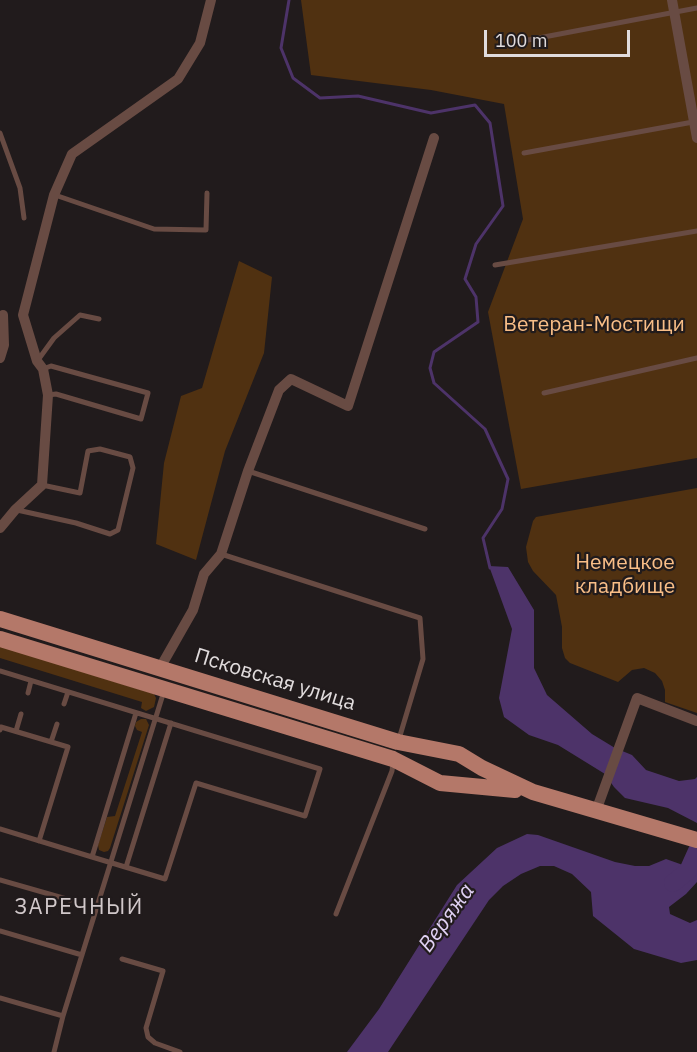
<!DOCTYPE html>
<meta charset="utf-8">
<style>
body{margin:0}
#map{position:relative;width:697px;height:1052px;overflow:hidden;background:#211b1c;font-family:"IBM Plex Sans",sans-serif}
canvas{display:block}
.scale{position:absolute;left:484px;top:30px;width:146px;height:27px;box-sizing:border-box;border:3px solid #e1dcdd;border-top:0;padding-left:8px;font-size:18px;line-height:21px;white-space:nowrap;color:#e1dcdd;-webkit-text-stroke:4px #211b1c;paint-order:stroke}
</style>
<div id="map">
<canvas width="697" height="1052"></canvas>
<div class="scale">100 m</div>
</div>
<script>
const ctx = document.querySelector('canvas').getContext('2d');
ctx.lineJoin = 'round';
function paint(path, color) {
  ctx.fillStyle = color;
  ctx.fill(path, 'evenodd');
}
function poly(rows) {
  const path = new Path2D();
  for (const r of rows) {
    path.moveTo(r[0], r[1]);
    for (let i = 2; i < r.length; i += 2) path.lineTo(r[i], r[i + 1]);
  }
  return path;
}
function trace(path, color, width, dash) {
  ctx.strokeStyle = color;
  ctx.lineWidth = width;
  ctx.lineCap = dash ? 'butt' : 'round';
  ctx.setLineDash(dash || []);
  ctx.stroke(path);
}
function drawText(font, color, halo, rows, align = 'center') {
  ctx.font = font + ' "IBM Plex Sans",sans-serif';
  ctx.lineWidth = 4.5;
  ctx.setLineDash([]);
  ctx.textBaseline = 'middle';
  ctx.strokeStyle = halo;
  ctx.fillStyle = color;
  for (const [text, x, y, turn = 0] of rows) {
    ctx.save();
    ctx.translate(x, y);
    ctx.rotate((+turn || 0) * Math.PI / 180);
    ctx.textAlign = isNaN(turn) ? turn : align;
    if (halo) ctx.strokeText(text, 0, 0);
    ctx.fillText(text, 0, 0);
    ctx.restore();
  }
}
const green = poly([
 [301,0,697,0,697,458,521,489,488,312,523,219,504,104,431,90,311,75],
 [239,261,272,277,264,353,225,451,196,560,156,544,164,463,181,396,202,388],
 [697,488,697,713,665,702,665,690,662,681,655,673,644,668,632,670,618,682,570,663,565,658,562,648,562,627,556,595,533,571,528,562,526,547,533,521,536,517],
 [0,646,154,694,156,698,154,707,146,711,141,708,142,702,0,658],
 [141,719,146,719,149,725,110,848,108,851,104,852,99,850,98,845,107,817,115,816,142,732,137,730,135,726,136,722]
]);
const water = poly([
 [489,566,508,567,534,610,534,668,547,695,592,734,615,748,632,755,646,770,679,781,695,779,697,777,697,823,668,808,625,798,614,787,605,774,558,745,529,735,504,717,499,698,512,629],
 [527,834,538,835,615,862,635,866,649,866,666,859,697,870,697,882,686,894,669,907,670,914,690,923,697,920,697,960,681,963,634,949,593,916,591,892,572,874,554,866,540,866,521,874,503,886,489,900,388,1052,347,1052,379,1009,457,885,497,848]
]);
const stream = poly([
 [289,0,281,48,293,78,320,98,358,96,431,113,475,105,490,123,503,206,476,244,465,279,476,297,478,322,434,352,430,368,434,383,485,429,508,479,502,509,483,538,490,568]
]);
const river = poly([
 [673,883,688,871,697,851]
]);
const service = poly([
 [528,40,697,8],
 [0,133,20,188,24,218],
 [524,153,693,122],
 [55,195,154,229,206,230,207,193],
 [495,265,697,231],
 [38,360,54,338,80,315,99,319],
 [43,369,51,366,148,393,141,419,56,394,48,395],
 [544,393,697,358],
 [248,471,425,529],
 [17,510,76,523,110,534,118,530,133,468,130,457,100,449,88,451,80,493,42,485],
 [221,554,420,618,423,659,399,739],
 [0,671,320,769,305,816,196,783,165,879,92,857,136,713],
 [28,693,31,681],
 [64,704,68,692],
 [0,730,1,727,68,747,39,841],
 [16,731,21,714],
 [51,742,57,724],
 [0,829,92,857],
 [126,867,171,723],
 [0,880,70,900],
 [336,914,392,771,393,763],
 [0,931,82,955],
 [122,959,163,971,146,1028,148,1037,155,1043,180,1052],
 [0,998,63,1016,164,691],
 [54,1052,63,1016]
]);
const minor = poly([
 [672,0,697,138],
 [0,358,4,345,3,315],
 [0,528,15,510,42,485,48,395,43,369,37,361,23,315,54,195,72,154,178,79,200,43,211,0],
 [160,668,193,610,204,574,221,554,248,471,279,390,291,379,348,406,434,138],
 [596,811,637,698,697,721]
]);
const primary = poly([
 [0,619,398,742,459,754,482,768,533,792,697,840],
 [0,639,393,759,440,783,515,790]
]);
const parkNames = [
 ["Ветеран-Мостищи",594,325],
 ["Немецкое",625,563],
 ["кладбище",625,587]
];
const streetNames = [
 ["Псковская улица",275,680,17]
];
const neighbourhoodNames = [
 ["ЗАРЕЧНЫЙ",79,908]
];
const waterNames = [
 ["Веряжа",447,918,-54]
];
paint(green, '#503111');
paint(water, '#4d3369');
trace(stream, '#4d3369', 3);
trace(river, '#4d3369', 18);
trace(service, '#684b43', 5);
trace(minor, '#684b43', 10);
trace(primary, '#b47869', 16);
drawText('21px', '#f9be87', '#211b1c', parkNames);
drawText('21px', '#e1dcdd', '#211b1c', streetNames);
ctx.letterSpacing = '1.5px';
drawText('22px', '#d1c8ca', '#211b1c', neighbourhoodNames);
ctx.letterSpacing = '0px';
drawText('italic 22px', '#e0d1f4', '#211b1c', waterNames);
</script>
